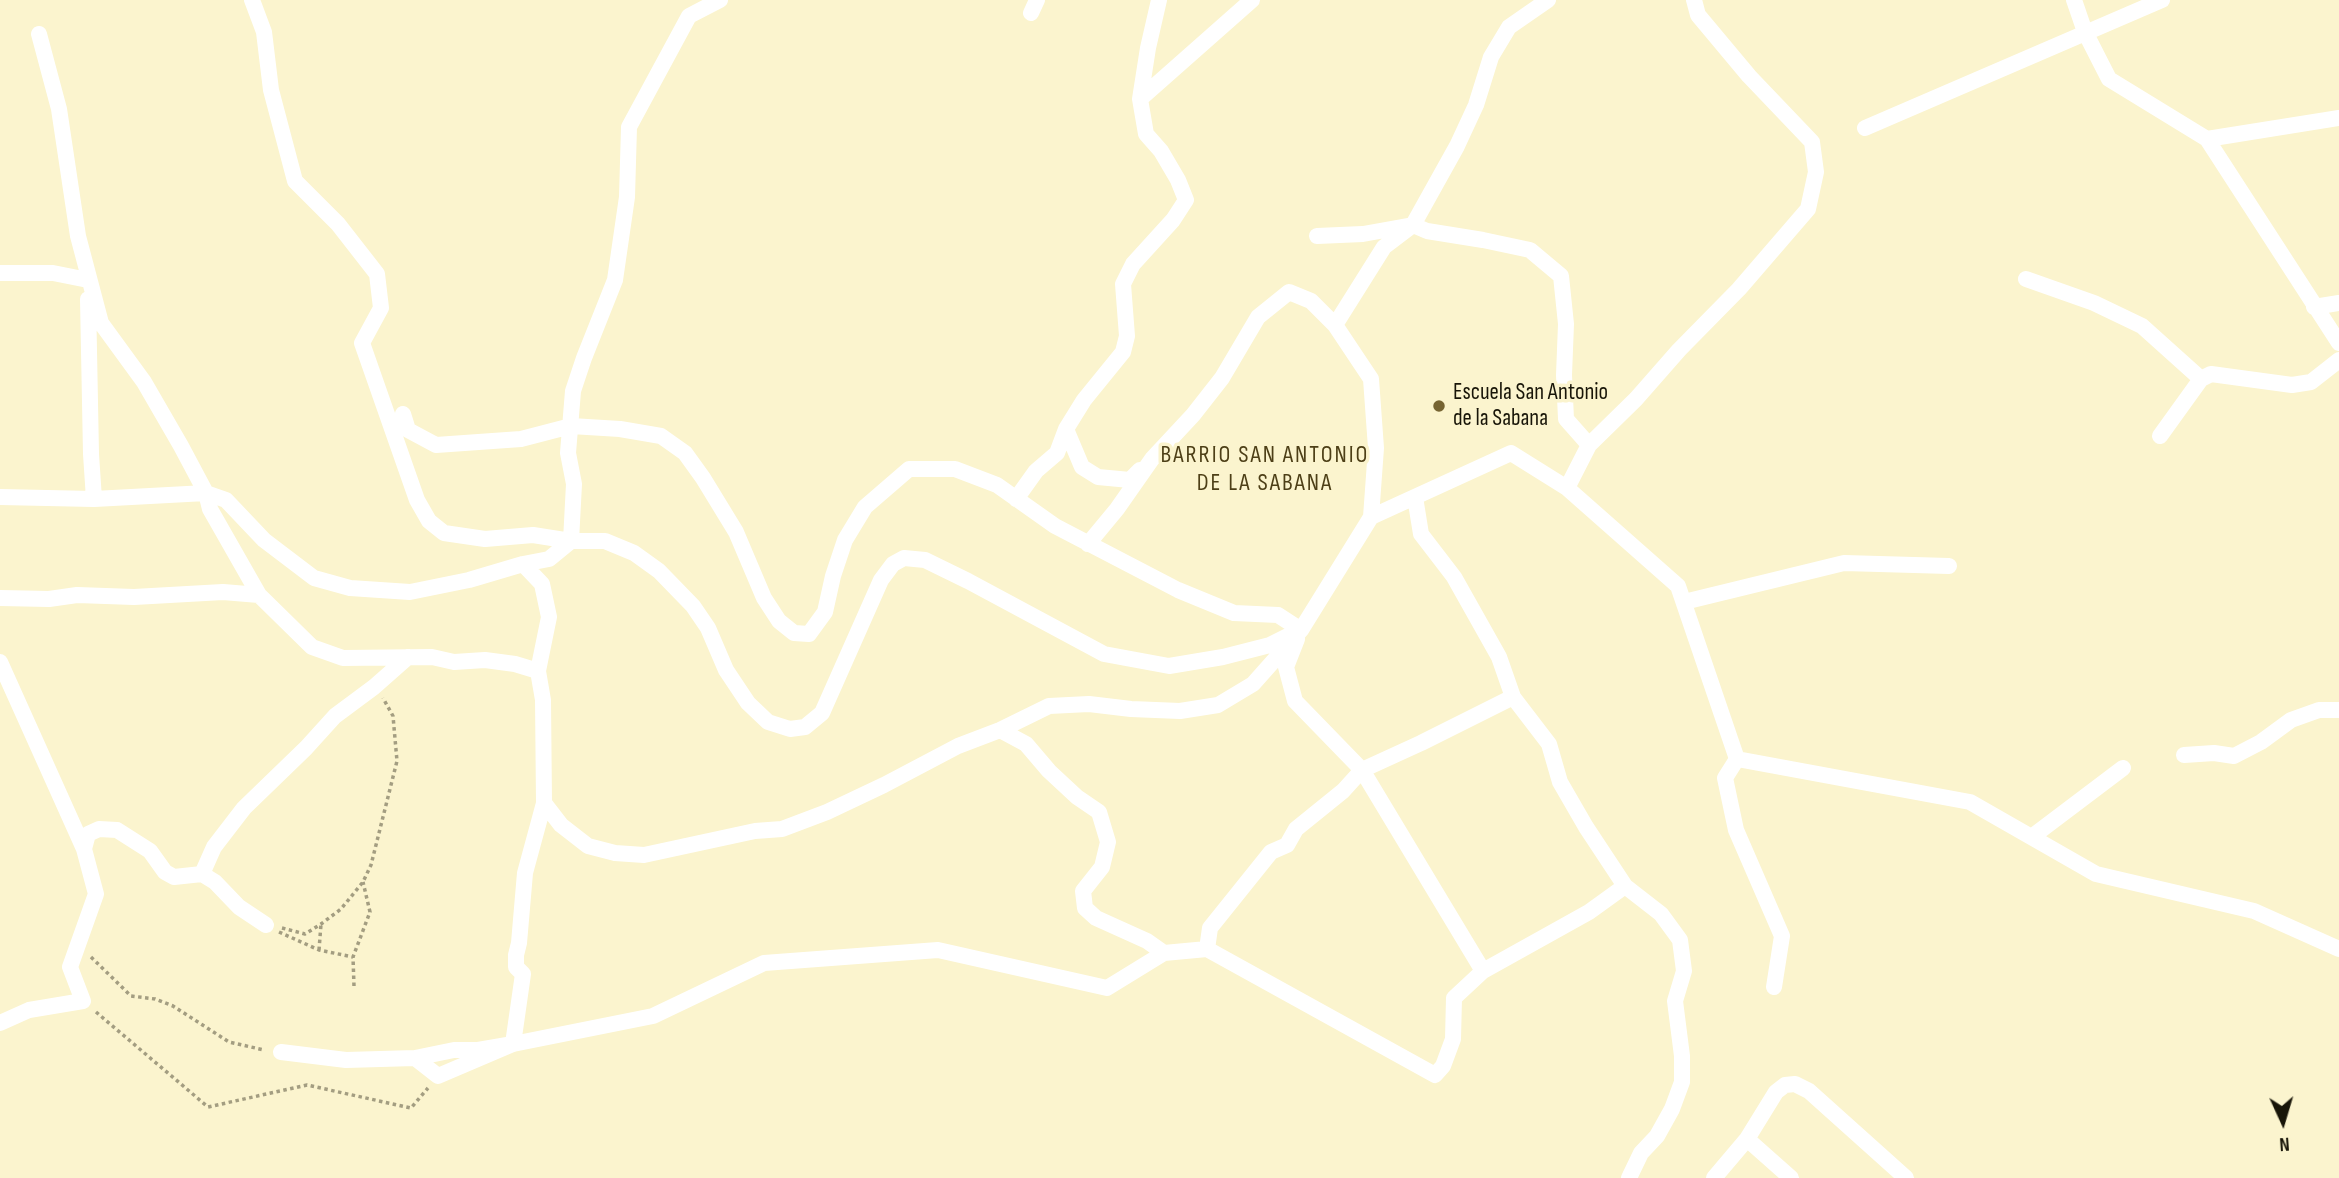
<!DOCTYPE html>
<style>
body{margin:0}
#map{position:relative;width:2339px;height:1178px;overflow:hidden;background:#fbf4ce;font-family:"Sofia Sans Condensed",sans-serif}
canvas{display:block}
.north{position:absolute;left:2248px;top:1087px;width:70px;height:70px;-webkit-text-stroke:5px #fbf4ce;paint-order:stroke;rotate:176deg;font-size:19px;font-weight:700;line-height:28px;text-align:center;color:#181508}
.north::after{content:'';display:block;margin:auto;width:24px;height:32px;background:#181508;clip-path:polygon(50% 0,100% 100%,50% 72%,0 100%)}
</style>
<div id="map">
<canvas width="2339" height="1178"></canvas>
<div class="north">N</div>
</div>
<script>
const ctx = document.querySelector('canvas').getContext('2d');
ctx.lineJoin = 'round';
function poly(rows) {
  const path = new Path2D();
  for (const r of rows) {
    path.moveTo(r[0], r[1]);
    for (let i = 2; i < r.length; i += 2) path.lineTo(r[i], r[i + 1]);
  }
  return path;
}
function trace(path, color, width, dash) {
  ctx.strokeStyle = color;
  ctx.lineWidth = width;
  ctx.lineCap = dash ? 'butt' : 'round';
  ctx.setLineDash(dash || []);
  ctx.stroke(path);
}
function drawText(font, color, halo, rows, align = 'center') {
  ctx.font = font + ' "Sofia Sans Condensed",sans-serif';
  ctx.lineWidth = 7;
  ctx.setLineDash([]);
  ctx.textBaseline = 'middle';
  ctx.strokeStyle = halo;
  ctx.fillStyle = color;
  for (const [text, x, y, turn = 0] of rows) {
    ctx.save();
    ctx.translate(x, y);
    ctx.rotate((+turn || 0) * Math.PI / 180);
    ctx.textAlign = isNaN(turn) ? turn : align;
    if (halo) ctx.strokeText(text, 0, 0);
    ctx.fillText(text, 0, 0);
    ctx.restore();
  }
}
const path = poly([
 [282,928,305,934,321,924,341,909,363,882,371,865,397,761,393,716,383,698],
 [279,932,319,950,353,957],
 [319,950,321,924],
 [91,957,131,996,155,999,173,1006,229,1042,264,1050],
 [354,986,353,957,370,912,363,882],
 [96,1012,208,1107,307,1085,411,1108,428,1088]
]);
const minor = poly([
 [252,0,264,32,271,90,295,181,338,224,377,274,381,308,362,343,417,500,429,521,444,533,485,539,533,535,571,541,605,541,634,553,659,571,693,606,708,628,726,670,748,703,768,722,790,729,805,727,822,713,881,580,893,564,904,558,925,560,968,581,1104,654,1169,666,1223,657,1270,645,1292,634],
 [2074,0,2085,32,2109,79,2207,139,2339,343],
 [1031,13,1037,0],
 [39,34,59,109,78,236,101,323,144,382,181,446,206,493,210,509,259,595,312,647,343,658,432,657,454,662,485,660,515,664,538,671],
 [1140,99,1252,0],
 [1865,128,2162,0],
 [2207,139,2339,118],
 [1317,236,1363,234,1413,225,1427,231,1483,240,1530,250,1561,276,1566,324,1564,375,1566,419,1589,445],
 [0,273,53,273,88,280],
 [2026,279,2094,303,2142,326,2201,379],
 [88,299,91,454,94,499],
 [2314,307,2339,303],
 [1335,325,1384,247,1413,225,1457,146,1476,105,1491,57,1509,27,1548,0],
 [403,414,408,430,436,445,521,439,571,426,620,429,661,436,685,453,703,478,736,532,764,598,779,621,794,633,809,634,825,612,833,576,845,540,865,507,909,469,955,469,997,485,1055,526,1178,590,1234,613,1278,615,1301,630],
 [1066,429,1082,467,1098,477,1130,480,1140,470],
 [2160,436,2201,379,2211,374,2292,385,2311,382,2339,360],
 [1567,488,1589,445,1636,399,1679,350,1739,289,1808,209,1816,172,1812,142,1749,76,1698,15,1694,0],
 [0,497,94,499,206,493,226,500,264,540,314,578,350,588,410,592,469,580,523,564,549,559,571,541],
 [1415,497,1421,534,1454,577,1499,657,1513,697,1549,744,1560,782,1586,827,1625,886,1661,914,1680,940,1684,971,1675,1001,1682,1056,1682,1082,1672,1109,1657,1136,1641,1153,1629,1178],
 [1016,499,1036,471,1057,453,1066,429,1084,400,1123,352,1127,336,1123,284,1133,264,1173,220,1186,200,1178,180,1161,151,1146,134,1140,99,1148,48,1159,0],
 [571,541,574,484,568,453,573,391,584,358,615,280,627,197,629,127,689,16,720,0],
 [1088,544,1117,509,1152,459,1193,415,1222,378,1258,317,1289,292,1311,301,1335,325,1371,379,1376,448,1371,517],
 [523,564,542,584,549,617,538,671,543,700,544,803,561,825,588,846,615,853,644,855,755,831,782,829,827,812,884,785,958,746,1000,730,1049,706,1089,704,1131,709,1180,711,1218,705,1253,684,1301,630,1371,517,1511,453,1567,488,1678,586,1737,759,1970,802,2096,874,2254,911,2339,949],
 [0,598,49,599,77,595,134,597,223,592,259,595],
 [1684,602,1844,563,1949,566],
 [0,662,84,849,96,894,70,967,83,1001,29,1010,0,1023],
 [1000,730,1026,744,1049,771,1077,797,1099,812,1108,842,1102,867,1083,891,1085,908,1096,918,1147,941,1164,953],
 [2184,755,2214,753,2234,756,2261,742,2291,720,2319,710,2339,710],
 [1737,759,1725,778,1736,830,1782,936,1774,987],
 [2033,836,2123,768],
 [84,849,88,834,99,829,117,830,150,851,165,872,174,877,202,874,215,882,239,907,266,925],
 [202,874,214,847,244,808,306,748,335,716,374,687,408,657],
 [1207,949,1210,928,1271,852,1287,845,1296,829,1343,791,1362,770,1421,743,1513,697],
 [1483,971,1589,912,1625,886],
 [281,1052,346,1060,415,1058,438,1076,513,1044,653,1016,764,963,938,950,1107,988,1164,953,1207,949,1435,1075,1443,1066,1453,1039,1454,998,1483,971,1362,770,1295,701,1286,667,1297,639],
 [415,1058,454,1050,478,1050,513,1044,523,974,516,967,516,955,519,943,525,873,544,803],
 [1747,1139,1791,1178],
 [1714,1178,1747,1139,1776,1092,1785,1085,1795,1084,1809,1091,1906,1178]
]);
const markers = [
 [1439,406,7,"#766432"]
];
const poiNames = [
 ["Escuela San Antonio",1453,393],
 ["de la Sabana",1453,419]
];
const neighbourhoodNames = [
 ["BARRIO SAN ANTONIO",1265,456],
 ["DE LA SABANA",1265,484]
];
trace(path, '#a39d81', 3.5, [3.5, 3.5]);
trace(minor, '#fff', 16);
for (const [x, y, r, color] of markers) {
  const dot = new Path2D();
  dot.arc(x, y, r, 0, 2 * Math.PI);
  ctx.fillStyle = color;
  ctx.fill(dot);
  trace(dot, '#fbf4ce', 2.5);
}
drawText('23px', '#181508', '#fbf4ce', poiNames, 'left');
ctx.letterSpacing = '2px';
drawText('24px', '#4d3f17', '#fbf4ce', neighbourhoodNames);
ctx.letterSpacing = '0px';
</script>
